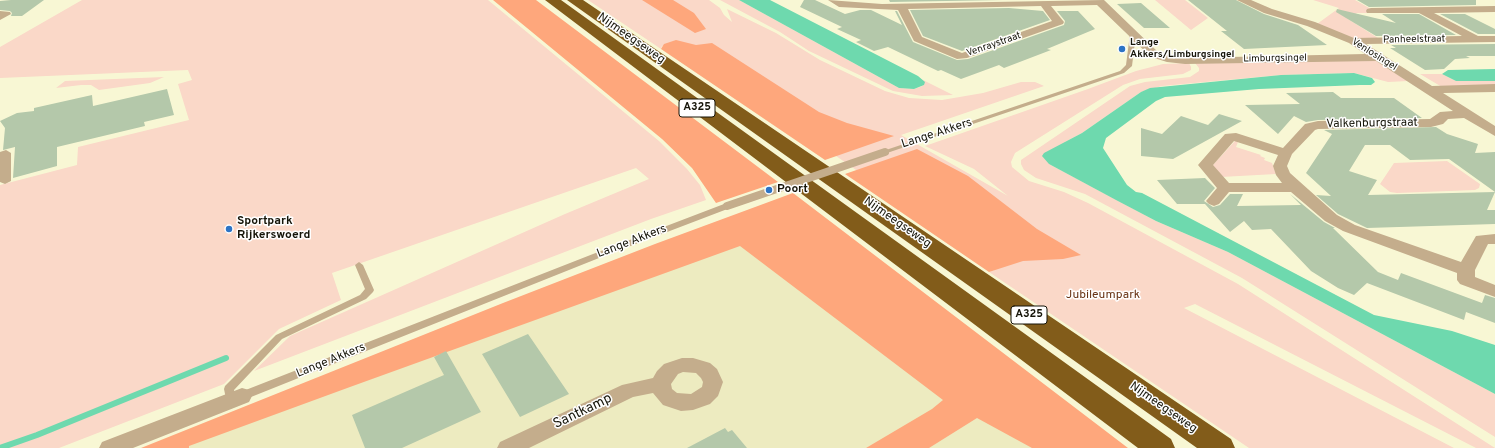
<!DOCTYPE html>
<style>
body{margin:0}
canvas{display:block;background:#f8f7d4}
</style>
<canvas width="1495" height="448"></canvas>
<script>
const ctx = document.querySelector('canvas').getContext('2d');
ctx.lineJoin = 'round';
function paint(path, color) {
  ctx.fillStyle = color;
  ctx.fill(path, 'evenodd');
}
function poly(rows) {
  const path = new Path2D();
  for (const r of rows) {
    path.moveTo(r[0], r[1]);
    for (let i = 2; i < r.length; i += 2) path.lineTo(r[i], r[i + 1]);
  }
  return path;
}
function trace(path, color, width, dash) {
  ctx.strokeStyle = color;
  ctx.lineWidth = width;
  ctx.lineCap = dash ? 'butt' : 'round';
  ctx.setLineDash(dash || []);
  ctx.stroke(path);
}
function drawText(font, color, halo, rows, align = 'center') {
  ctx.font = font + ' Overpass,sans-serif';
  ctx.lineWidth = 3;
  ctx.setLineDash([]);
  ctx.textBaseline = 'middle';
  ctx.strokeStyle = halo;
  ctx.fillStyle = color;
  for (const [text, x, y, turn = 0] of rows) {
    ctx.save();
    ctx.translate(x, y);
    ctx.rotate((+turn || 0) * Math.PI / 180);
    ctx.textAlign = isNaN(turn) ? turn : align;
    if (halo) ctx.strokeText(text, 0, 0);
    ctx.fillText(text, 0, 0);
    ctx.restore();
  }
}
const built = poly([
 [752,225,1035,448,158,448]
]);
const green = poly([
 [82,0,488,0,659,141,687,169,700,185,706,200,651,219,254,371,290,336,565,214,649,179,636,168,332,273,341,300,279,329,224,384,59,448,0,448,0,185,77,165,78,147,189,120,178,84,192,80,188,70,0,78,0,47],
 [588,0,709,0,720,8,724,15,732,22,727,9,776,33,820,60,885,91,909,98,942,100,983,93,1021,82,1035,82,1042,85,1044,86,901,135,1008,196,974,169,925,146,1088,89,1136,71,1163,64,1189,63,1191,67,1191,70,1183,74,1140,79,1123,85,1015,153,1011,162,1012,167,1029,181,1064,192,1088,203,1238,284,1495,448,1476,448,1195,304,1184,308,1454,448,1249,448,989,272,997,269,829,151,662,46,661,49],
 [720,0,739,0,899,88,914,89,920,87,924,85,923,80,953,95,922,96,893,91,809,51,780,32],
 [1155,0,1185,0,1208,18,1191,30],
 [1313,0,1355,0,1378,13,1357,13,1348,19,1381,40,1358,40,1317,24,1339,8],
 [1374,60,1408,81,1388,82,1354,73,1281,75,1162,86,1141,92,1082,133,1065,142,1049,164,1156,221,1228,252,1495,394,1495,437,1242,278,1085,194,1036,178,1024,170,1021,164,1021,160,1130,86,1145,82,1190,77,1199,71,1199,68,1195,63],
 [1420,74,1442,74,1456,81,1495,81,1495,87,1442,87],
 [164,77,150,83,99,90,91,85,81,85,56,88,65,81],
 [1235,141,1238,142,1236,147,1261,155,1260,156,1265,158,1264,160,1272,163,1276,174,1221,177,1211,167],
 [1447,161,1480,184,1479,188,1475,190,1397,193,1390,192,1380,184,1394,163]
]);
const forest = poly([
 [493,0,536,0,778,182,716,203,692,168,662,139],
 [642,0,673,0,694,13,706,29,695,33],
 [676,40,696,45,712,43,819,112,847,123,894,136,825,160,661,49,664,44],
 [917,149,968,176,1037,229,1081,255,1063,259,1023,261,989,272,845,174],
 [793,193,1128,448,1032,448,977,418,929,448,866,448,932,409,943,400,740,246,350,387,189,446,189,448,141,448,503,303,655,244]
]);
const water = poly([
 [739,0,770,0,918,76,925,82,924,85,914,89,899,88],
 [1495,69,1495,81,1456,81,1442,74,1448,70],
 [1354,73,1372,78,1375,82,1371,85,1360,85,1259,89,1165,97,1156,101,1106,138,1103,148,1127,185,1136,192,1142,193,1374,315,1452,331,1495,345,1495,394,1228,252,1156,221,1116,200,1049,164,1042,156,1044,153,1082,133,1141,92,1150,88,1281,75]
]);
const stream = poly([
 [0,448,37,435,226,358]
]);
const building = poly([
 [11,0,44,0,22,16,11,16,12,13,10,11,0,10,0,1],
 [804,0,815,0,845,14,860,10,871,10,902,25,895,11,897,11,913,42,957,60,968,59,1064,25,1065,21,1057,11,1078,11,1095,29,1047,49,1051,50,1004,68,999,65,961,79,941,70,938,71,888,47,874,51,856,42,861,40,837,29,842,27,800,7],
 [889,0,1003,0,890,2],
 [1188,0,1236,0,1264,14,1298,25,1327,45,1244,49,1221,31,1227,31],
 [1357,0,1476,0,1476,5,1369,7],
 [1141,3,1170,28,1144,28,1117,4],
 [1009,8,1043,11,1050,20,962,51,923,36,910,10],
 [1337,9,1396,23,1382,14,1419,14,1456,35,1376,36,1336,12],
 [1440,14,1465,14,1495,29,1495,34,1478,34],
 [1495,44,1495,56,1466,56,1470,58,1455,59,1444,69,1425,70,1390,48,1396,48,1391,45],
 [167,89,174,115,144,122,145,126,57,147,57,166,13,178,15,147,3,150,5,128,0,121,17,113,34,111,34,108,92,95,93,106],
 [1333,92,1341,98,1394,98,1422,118,1318,120,1306,122,1294,116,1278,134,1245,105,1300,104,1286,93],
 [1219,114,1242,121,1173,159,1141,156,1141,128,1162,134,1181,116,1208,125],
 [1436,127,1447,134,1478,144,1475,153,1495,152,1495,192,1487,210,1495,210,1495,224,1367,228,1338,214,1316,195,1331,196,1306,173,1332,134,1324,130],
 [1365,145,1390,145,1410,160,1449,159,1495,192,1368,195,1377,180,1349,171],
 [1205,178,1215,188,1204,201,1213,207,1220,205,1230,194,1243,194,1237,206,1301,205,1290,194,1324,222,1335,228,1333,228,1378,272,1398,280,1401,273,1482,303,1485,295,1495,298,1495,323,1466,312,1464,320,1367,283,1354,295,1338,288,1311,271,1271,229,1252,230,1244,221,1230,232,1205,204,1177,204,1157,180],
 [528,334,569,394,520,417,482,354],
 [446,351,481,412,402,448,365,448,352,415,444,375,434,357],
 [725,428,728,432,732,430,747,448,687,448]
]);
const service = poly([
 [1133,32,1136,34,1132,66,1124,73,887,153,885,154,881,152,883,151,1120,71,1126,65,1130,34,1133,32],
 [724,204,730,204,731,206,730,208,599,258,246,399,242,400,238,399,237,396,238,393,593,254,724,204],
 [359,262,363,265,374,290,373,292,366,299,282,339,234,390,236,401,235,404,231,405,227,404,224,389,225,386,276,335,360,295,365,289,355,265,359,262]
]);
const pedestrian = poly([
 [6,150,11,153,11,181,5,184,0,182,0,152,6,150]
]);
const minor = poly([
 [828,0,882,4,1104,0,1159,53,1185,58,1365,54,1349,43,1307,26,1264,13,1237,0,1251,0,1272,9,1315,22,1354,38,1462,36,1419,13,1367,13,1366,11,1367,9,1371,8,1495,6,1495,12,1434,13,1478,36,1495,36,1495,42,1366,44,1432,86,1495,84,1495,92,1443,93,1495,126,1495,136,1464,118,1448,119,1443,124,1431,127,1318,129,1315,130,1292,154,1287,166,1290,173,1337,215,1355,225,1461,262,1476,236,1495,234,1495,244,1488,244,1475,270,1475,277,1495,285,1495,297,1460,284,1457,280,1457,273,1343,231,1325,221,1291,192,1229,192,1219,204,1214,206,1209,204,1206,201,1217,188,1198,165,1225,134,1236,133,1283,148,1305,124,1318,121,1430,119,1440,112,1453,111,1376,61,1185,64,1167,62,1151,57,1097,5,1051,6,1064,22,1063,24,967,58,957,59,914,41,898,10,839,7,828,0],
 [1041,6,1052,21,962,53,922,37,908,9,1041,6],
 [1234,141,1278,155,1273,166,1276,175,1282,183,1229,183,1213,165,1234,141],
 [0,11,10,12,11,14,0,20,0,11],
 [682,358,693,358,710,363,717,369,723,382,718,396,710,404,693,410,681,411,663,405,653,393,633,397,529,448,497,448,500,442,622,385,653,378,657,371,664,364,682,358],
 [683,372,696,373,701,378,703,382,702,387,691,394,677,393,672,389,671,384,678,374,683,372],
 [242,388,249,390,252,396,249,402,133,448,99,448,102,442,242,388]
]);
const motorway = poly([
 [545,0,561,0,1171,439,1175,448,1138,448,545,0],
 [567,0,583,0,1231,439,1235,448,1197,448,567,0]
]);
const serviceBridge = poly([
 [727,206,885,152]
]);
const markers = [
 [1122,49,4,"#2d74c5"],
 [769,190,4,"#2d74c5"],
 [229,229,4,"#2d74c5"]
];
const farStreetnames = [
 ["Panheelstraat",1414,40,-1],
 ["Venraystraat",994,45,-19],
 ["Venlosingel",1374,55,32],
 ["Limburgsingel",1275,59,-1]
];
const farPoinames = [
 ["Lange",1130,43],
 ["Akkers/Limburgsingel",1130,55]
];
const shields = [
 [697,108,36],
 [1029,315,36]
];
const shieldNames = [
 ["A325",697,108],
 ["A325",1029,315]
];
const streetNames = [
 ["Nijmeegseweg",631,39,35],
 ["Valkenburgstraat",1372,124,-1],
 ["Lange Akkers",937,134,-18],
 ["Nijmeegseweg",897,223,35],
 ["Lange Akkers",632,242,-21],
 ["Lange Akkers",331,361,-22],
 ["Nijmeegseweg",1163,408,35]
];
const poiNames = [
 ["Poort",777,190],
 ["Sportpark",237,222],
 ["Rijkerswoerd",237,236]
];
const parkNames = [
 ["Jubileumpark",1103,296]
];
const nearStreetnames = [
 ["Santkamp",583,412,-26]
];
paint(built, '#edebc0');
paint(green, '#fad8c8');
paint(forest, '#fea77c');
paint(water, '#6ed9ae');
trace(stream, '#6ed9ae', 6);
paint(building, '#b4c8aa');
paint(service, '#c4ad8c');
paint(pedestrian, '#c4ad8c');
paint(minor, '#c4ad8c');
paint(motorway, '#825c1a');
trace(serviceBridge, '#c4ad8c', 8);
for (const [x, y, r, color] of markers) {
  const dot = new Path2D();
  dot.arc(x, y, r, 0, 2 * Math.PI);
  ctx.fillStyle = color;
  ctx.fill(dot);
  trace(dot, '#fff', 1.5);
}
drawText('10px', '#161509', '#fff', farStreetnames);
drawText('bold 10px', '#161509', '#fff', farPoinames, 'left');
for (const [x, y, w] of shields) {
  const box = new Path2D();
  box.roundRect(x - w / 2, y - 9, w, 18, 3);
  ctx.fillStyle = '#fff';
  ctx.fill(box);
  trace(box, '#161509', 1);
}
drawText('bold 11px', '#161509', null, shieldNames);
drawText('12px', '#161509', '#fff', streetNames);
drawText('bold 12px', '#161509', '#fff', poiNames, 'left');
drawText('12px', '#683213', '#fff', parkNames);
drawText('14px', '#161509', '#fff', nearStreetnames);
</script>
